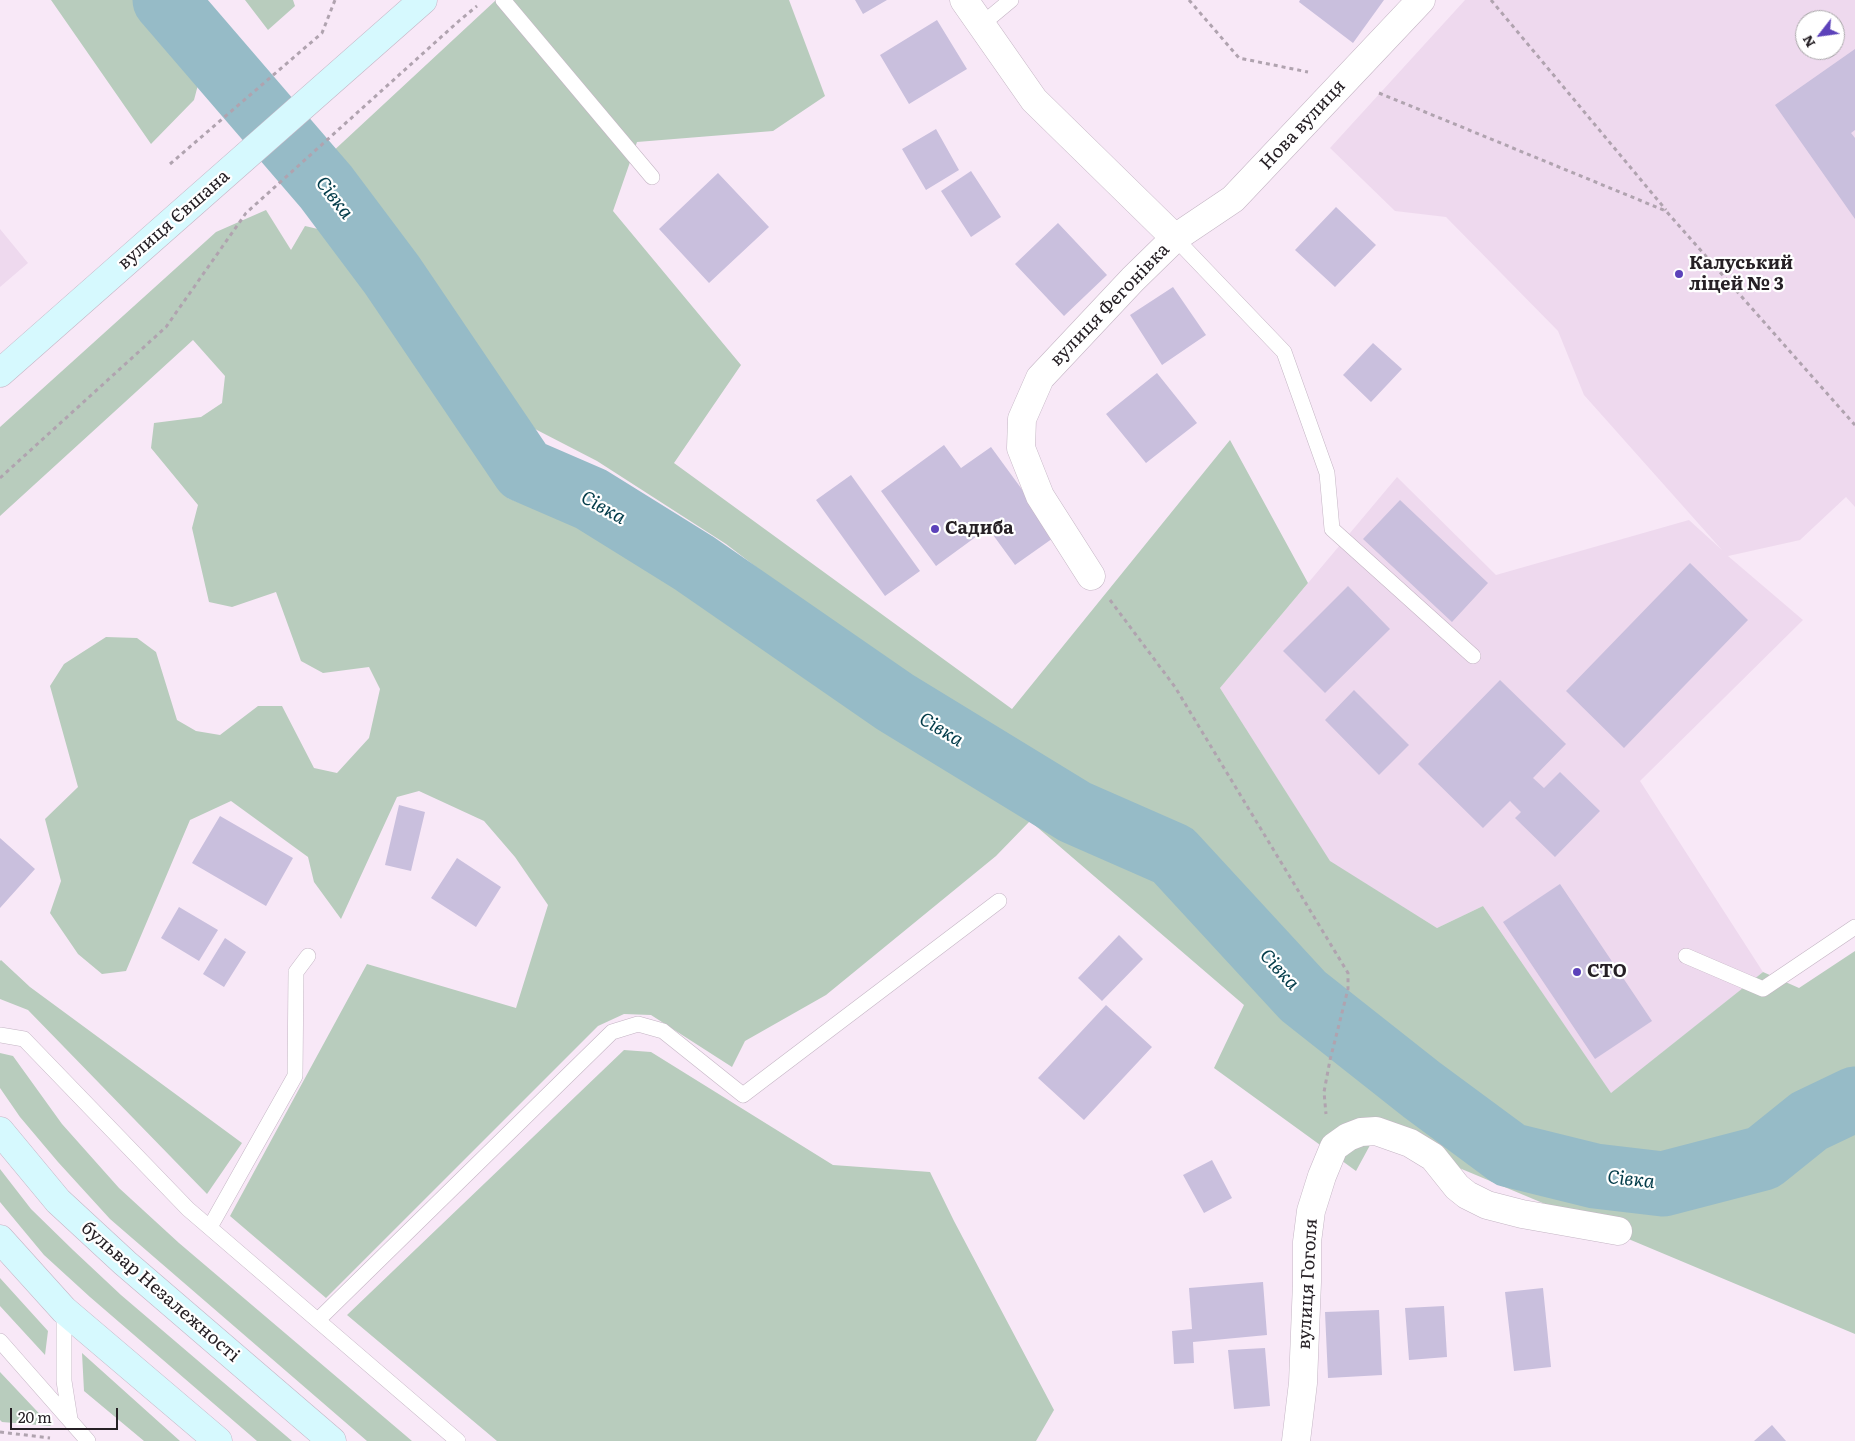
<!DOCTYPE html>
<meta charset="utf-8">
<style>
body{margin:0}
#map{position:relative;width:1855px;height:1441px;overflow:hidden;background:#f8e8f7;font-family:Literata,serif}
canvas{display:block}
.north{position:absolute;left:1795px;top:10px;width:50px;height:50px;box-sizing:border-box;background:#fff;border:1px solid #a8a6a8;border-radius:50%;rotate:240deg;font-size:14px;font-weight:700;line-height:20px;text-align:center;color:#262025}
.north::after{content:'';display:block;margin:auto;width:18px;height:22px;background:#5c42ba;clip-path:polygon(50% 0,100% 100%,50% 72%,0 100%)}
.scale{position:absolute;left:10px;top:1408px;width:108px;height:22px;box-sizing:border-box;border:2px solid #262025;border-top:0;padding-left:6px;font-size:15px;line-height:18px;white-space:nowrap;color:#262025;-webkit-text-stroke:4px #fff;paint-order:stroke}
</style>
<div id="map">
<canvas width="1855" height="1441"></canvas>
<div class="north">N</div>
<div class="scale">20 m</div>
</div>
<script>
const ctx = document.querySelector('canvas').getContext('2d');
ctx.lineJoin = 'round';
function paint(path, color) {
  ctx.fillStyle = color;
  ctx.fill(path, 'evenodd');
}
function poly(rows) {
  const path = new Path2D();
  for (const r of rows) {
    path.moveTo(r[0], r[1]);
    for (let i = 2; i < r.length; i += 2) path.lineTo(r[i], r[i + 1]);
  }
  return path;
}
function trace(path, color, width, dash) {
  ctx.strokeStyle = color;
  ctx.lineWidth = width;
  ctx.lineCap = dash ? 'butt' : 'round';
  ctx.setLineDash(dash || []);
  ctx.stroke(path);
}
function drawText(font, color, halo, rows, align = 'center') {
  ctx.font = font + ' Literata,serif';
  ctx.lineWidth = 4.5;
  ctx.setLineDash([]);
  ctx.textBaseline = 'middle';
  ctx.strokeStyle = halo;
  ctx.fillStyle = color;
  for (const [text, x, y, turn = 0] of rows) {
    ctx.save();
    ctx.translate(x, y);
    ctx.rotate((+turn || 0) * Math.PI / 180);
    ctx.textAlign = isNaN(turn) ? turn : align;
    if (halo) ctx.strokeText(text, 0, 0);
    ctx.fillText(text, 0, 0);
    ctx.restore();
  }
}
const built = poly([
 [1465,0,1855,0,1855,507,1846,497,1800,540,1728,556,1803,620,1640,781,1763,972,1611,1094,1483,906,1437,928,1330,862,1220,688,1397,477,1496,575,1689,520,1722,550,1584,395,1558,331,1446,217,1395,211,1330,148],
 [1805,20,1835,20,1835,50,1805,50],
 [0,229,28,263,0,287]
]);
const green = poly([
 [51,0,146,0,203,66,194,100,151,144],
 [245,0,293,0,295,6,268,30],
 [496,0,789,0,825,96,773,131,637,142,613,211,741,365,674,463,1012,709,1230,440,1308,583,1220,688,1330,861,1437,928,1483,906,1611,1093,1763,972,1799,988,1855,951,1855,1334,1433,1157,1375,1136,1356,1171,1214,1068,1244,1005,1030,821,996,856,826,995,745,1041,732,1067,651,1015,624,1014,598,1026,326,1298,230,1216,367,964,516,1008,548,905,515,857,484,821,419,791,397,797,341,919,314,882,308,857,231,801,190,820,126,971,102,974,78,954,50,913,61,881,45,819,78,787,50,686,64,664,106,637,137,638,156,652,177,720,196,731,220,735,258,706,282,706,314,768,337,773,369,738,380,689,369,667,323,673,301,661,276,592,232,607,209,602,192,528,198,505,151,448,154,423,201,417,222,403,225,376,193,340,0,516,0,427,216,232,266,210,291,250,305,226,344,235,508,498,635,550,725,618,1030,820,1018,747,925,696,726,544,597,461,535,429,368,202,329,155],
 [1,960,30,987,242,1143,207,1194,28,1010,0,999,0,961],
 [624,1050,651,1052,833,1165,930,1172,954,1221,1054,1410,1036,1441,497,1441,347,1315],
 [0,1053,13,1056,62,1124,119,1188,179,1243,412,1441,367,1441,110,1219,58,1162,20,1117,0,1088],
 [0,1169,31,1209,73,1250,121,1295,292,1441,257,1441,90,1297,44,1255,0,1202],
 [0,1278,48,1331,45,1355,0,1306],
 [82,1353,180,1441,144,1441,84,1391],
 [0,1372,51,1426,2,1422,0,1420]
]);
const river = poly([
 [165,0,326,187,392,275,524,470,591,499,694,563,895,702,1075,812,1173,855,1303,996,1422,1090,1510,1155,1595,1176,1663,1184,1763,1158,1809,1121,1855,1099]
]);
const building = poly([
 [855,0,887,0,863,14],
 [1300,0,1384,0,1353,43,1299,2],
 [937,20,967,69,909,104,880,55],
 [1855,49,1855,130,1851,133,1855,138,1855,219,1775,105],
 [936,129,959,170,926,190,902,149],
 [971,171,1001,217,971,237,941,191],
 [718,173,769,227,709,283,659,229],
 [1336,207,1376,245,1335,287,1295,250],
 [1058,223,1107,275,1064,316,1015,264],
 [1173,287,1206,335,1162,365,1130,315],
 [1373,343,1402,369,1371,402,1343,375],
 [1157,373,1197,423,1146,463,1106,414],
 [944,445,961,468,991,447,1056,536,1015,565,988,528,936,566,881,491],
 [851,475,920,571,885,596,816,500],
 [1400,500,1488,583,1452,622,1363,539],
 [1690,563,1748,620,1624,748,1566,691],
 [1348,586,1390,629,1325,693,1283,651],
 [1500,680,1566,744,1533,778,1544,788,1560,772,1600,811,1555,857,1515,818,1521,812,1510,801,1483,828,1418,764],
 [1354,690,1409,745,1379,775,1325,720],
 [399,805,425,812,411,871,385,865],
 [220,816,293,858,266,906,192,863],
 [0,838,35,869,0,908],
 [457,858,501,887,476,927,431,898],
 [1560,884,1652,1021,1595,1059,1503,922],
 [179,907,218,930,199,961,161,938],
 [1119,935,1143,959,1102,1001,1078,978],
 [225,938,246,952,224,987,203,974],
 [1106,1005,1152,1047,1084,1120,1038,1078],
 [1212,1160,1232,1198,1204,1213,1183,1175],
 [1263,1282,1267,1335,1193,1342,1194,1363,1174,1364,1172,1331,1192,1329,1189,1288],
 [1543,1288,1551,1367,1514,1371,1505,1292],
 [1444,1306,1447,1357,1409,1360,1405,1308],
 [1379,1310,1382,1375,1328,1378,1325,1312],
 [1265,1348,1270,1406,1234,1409,1228,1350],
 [1772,1425,1786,1441,1754,1441]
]);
const path = poly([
 [1189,0,1239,58,1308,72],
 [1491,0,1666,210],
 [1379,93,1666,211,1855,425],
 [170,164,322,33,335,0],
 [0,478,166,327,246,213,460,20,477,6],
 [1110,600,1175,687,1348,973,1348,989,1330,1060,1324,1092,1326,1114],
 [0,1432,50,1438]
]);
const service = poly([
 [503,0,652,177],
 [981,25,1011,0],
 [1175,238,1284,352,1327,473,1332,529,1473,656],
 [1686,956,1763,989,1855,927],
 [0,1035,24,1039,188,1209,458,1441],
 [210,1227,295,1076,296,972,308,956],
 [64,1310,64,1381,70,1419],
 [318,1320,612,1032,638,1024,663,1031,743,1095,999,901],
 [0,1341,88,1441]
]);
const minor = poly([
 [964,0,1034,100,1175,238,1133,279,1040,378,1022,419,1021,448,1040,496,1091,576],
 [1175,238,1233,199,1421,0],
 [1296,1441,1303,1383,1307,1282,1307,1242,1311,1211,1322,1176,1334,1147,1348,1137,1361,1132,1376,1131,1410,1143,1433,1157,1457,1187,1467,1195,1487,1205,1522,1214,1618,1231]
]);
const secondary = poly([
 [0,373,423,0],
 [0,1131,58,1201,125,1263,332,1441],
 [0,1239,64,1310,218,1441]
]);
const markers = [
 [1679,274,5,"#5c42ba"],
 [935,529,5,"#5c42ba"],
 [1577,972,5,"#5c42ba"]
];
const streetNames = [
 ["Нова вулиця",1303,125,-47],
 ["вулиця Євшана",174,220,-41],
 ["вулиця Фегонівка",1110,305,-46],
 ["вулиця Гоголя",1308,1284,-87],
 ["бульвар Незалежності",160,1292,41]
];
const poiNames = [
 ["Калуський",1689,264],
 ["ліцей № 3",1689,285],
 ["Садиба",945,529],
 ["СТО",1587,972]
];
const waterNames = [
 ["Сівка",334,198,52],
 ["Сівка",603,508,29],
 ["Сівка",941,730,31],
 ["Сівка",1279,970,47],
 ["Сівка",1631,1180,6]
];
paint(built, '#eed9ee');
paint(green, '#b8ccbd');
trace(river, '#96bbc7', 65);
paint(building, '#c9bfdd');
trace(service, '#c4b5c4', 16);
trace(minor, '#c4b5c4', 29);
trace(secondary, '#c4b5c4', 29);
trace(path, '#b0a3af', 3, [4, 4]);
trace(service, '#fff', 15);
trace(minor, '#fff', 28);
trace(secondary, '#d6f9fe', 28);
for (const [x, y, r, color] of markers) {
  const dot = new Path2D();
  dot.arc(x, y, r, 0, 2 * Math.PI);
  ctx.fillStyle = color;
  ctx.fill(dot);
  trace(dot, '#fff', 2);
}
drawText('18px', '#262025', '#fff', streetNames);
drawText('bold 18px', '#262025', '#fff', poiNames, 'left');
drawText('italic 19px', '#033c4a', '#fff', waterNames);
</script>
